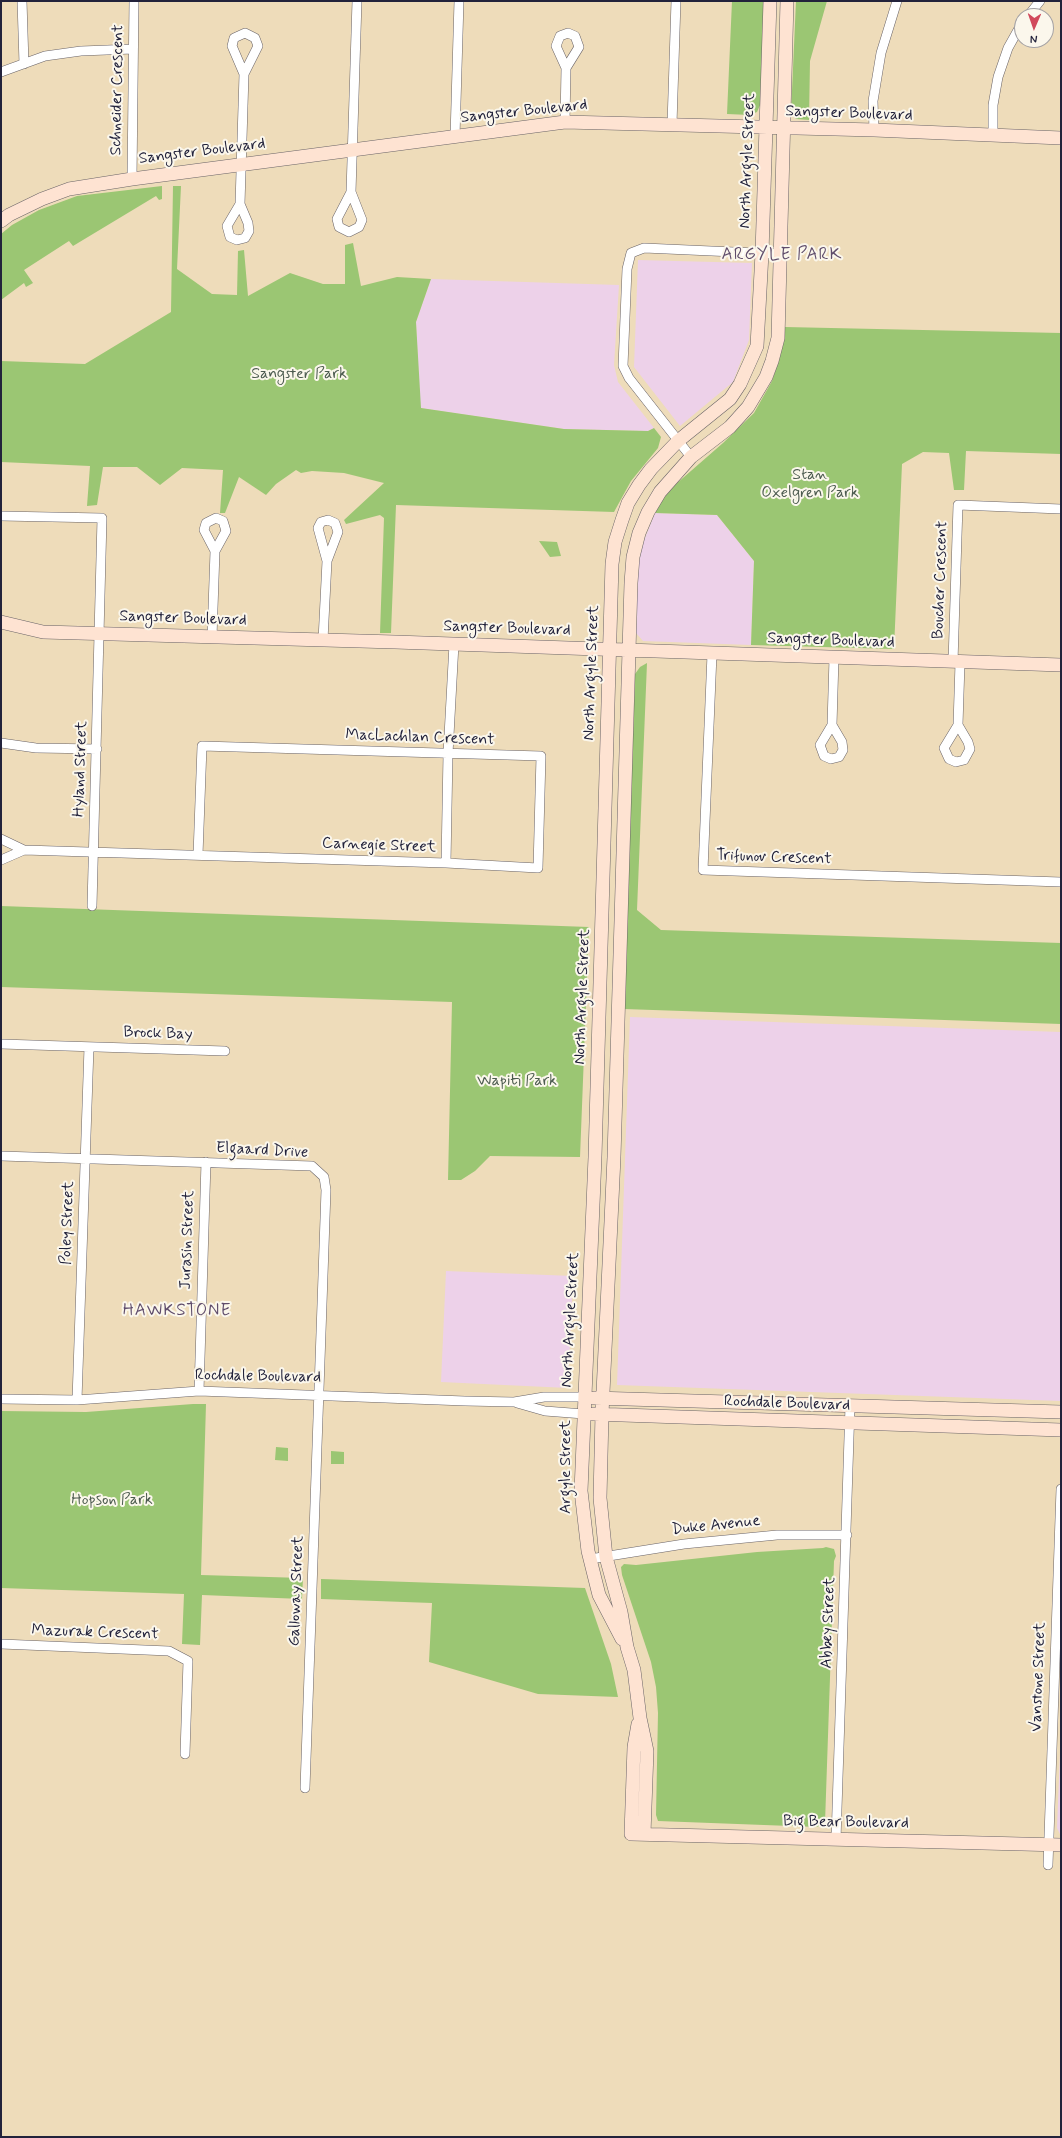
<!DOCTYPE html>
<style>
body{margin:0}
#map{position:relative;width:1062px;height:2138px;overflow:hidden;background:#eedcba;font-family:Mynerve,sans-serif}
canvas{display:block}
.frame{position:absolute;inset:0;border:2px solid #22223b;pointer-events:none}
.north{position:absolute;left:1014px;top:8px;width:40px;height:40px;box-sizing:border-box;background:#fbf7ec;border:1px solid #a4a2a5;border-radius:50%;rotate:182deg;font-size:11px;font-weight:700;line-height:16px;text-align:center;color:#22223b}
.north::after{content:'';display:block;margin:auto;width:14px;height:18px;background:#d1495b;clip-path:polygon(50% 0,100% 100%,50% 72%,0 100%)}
</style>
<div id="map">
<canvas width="1062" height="2138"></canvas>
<div class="frame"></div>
<div class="north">N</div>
</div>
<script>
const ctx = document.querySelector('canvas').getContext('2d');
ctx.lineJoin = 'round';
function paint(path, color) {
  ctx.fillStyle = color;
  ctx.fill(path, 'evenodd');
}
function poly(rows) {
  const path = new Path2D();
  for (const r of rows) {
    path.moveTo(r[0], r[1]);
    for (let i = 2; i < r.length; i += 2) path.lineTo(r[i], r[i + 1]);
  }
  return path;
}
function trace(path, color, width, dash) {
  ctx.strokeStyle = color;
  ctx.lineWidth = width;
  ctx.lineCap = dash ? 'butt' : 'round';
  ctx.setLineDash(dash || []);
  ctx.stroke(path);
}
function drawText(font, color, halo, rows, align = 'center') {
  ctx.font = font + ' Mynerve,sans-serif';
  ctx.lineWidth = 4;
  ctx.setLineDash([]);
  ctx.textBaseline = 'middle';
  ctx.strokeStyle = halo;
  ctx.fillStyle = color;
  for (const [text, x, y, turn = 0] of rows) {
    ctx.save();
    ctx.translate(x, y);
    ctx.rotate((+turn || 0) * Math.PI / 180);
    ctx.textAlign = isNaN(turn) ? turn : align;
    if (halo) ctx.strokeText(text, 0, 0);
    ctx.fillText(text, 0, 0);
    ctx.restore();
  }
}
const built = poly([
 [638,260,752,263,749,340,733,382,680,426,634,367],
 [431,279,619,285,614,365,618,382,654,428,648,431,564,429,420,408,416,322],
 [655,513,717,515,754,561,751,645,643,641,636,633,638,566,643,543],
 [630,1017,1061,1032,1061,1401,617,1385],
 [446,1271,573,1276,568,1388,441,1382],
 [1061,1728,1061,1836,1057,1828]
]);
const green = poly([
 [732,1,764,1,761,103,757,112,750,115,727,114],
 [796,1,827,1,810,61,809,120,796,119,791,113],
 [162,186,162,199,159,200,156,196,73,246,69,241,24,270,33,283,26,287,24,283,1,300,1,234,12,225,39,210,77,196],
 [173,186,181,186,177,269,212,294,237,295,238,251,244,250,248,296,290,273,323,284,345,284,345,245,353,243,361,286,397,277,431,279,416,322,421,408,564,429,648,431,654,428,661,437,658,448,631,481,614,512,396,505,391,633,380,633,384,518,380,515,346,524,344,520,384,483,344,473,312,471,301,473,296,470,276,484,266,495,239,477,225,513,220,513,223,470,182,468,160,485,137,467,103,467,97,505,87,506,90,466,1,462,1,361,85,364,171,312],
 [785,327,1061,333,1061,454,966,451,964,490,954,490,949,453,923,452,902,464,894,649,751,645,754,561,717,515,655,513,663,499,676,484,723,443,754,413,772,381,778,363],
 [539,541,557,542,561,556,550,557],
 [647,663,637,910,661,930,1061,943,1061,1024,624,1009,635,674,640,667],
 [1,906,589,927,580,1157,490,1156,475,1171,461,1180,448,1180,452,1002,1,987],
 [193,1404,206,1404,201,1575,303,1578,302,1599,202,1595,200,1645,182,1644,184,1594,1,1588,1,1411,86,1412],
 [276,1447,288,1448,288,1461,275,1460],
 [331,1451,344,1452,344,1464,331,1464],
 [826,1547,834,1549,836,1556,834,1561,825,1823,817,1827,658,1821,656,1815,658,1713,656,1687,651,1662,622,1575,621,1567,624,1564,636,1565,757,1552,823,1548],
 [321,1579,585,1588,611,1664,618,1697,538,1694,429,1662,432,1603,321,1599]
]);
const street = poly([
 [22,1,24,64],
 [1028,16,1040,1],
 [1,72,45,56,81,51,133,49],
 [565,122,566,68,556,46,560,36,568,33,575,36,579,47,566,68],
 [672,124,676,1],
 [874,130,873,101,881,53,897,1],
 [993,136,993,105,998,77,1008,48,1022,23],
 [455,137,459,1],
 [132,179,134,1],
 [351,192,337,219,339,227,349,232,359,227,362,220,351,192,357,1],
 [240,204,227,226,230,237,237,240,245,238,249,231,248,223,240,204,244,74,258,46,255,38,245,33,234,38,232,46,244,74],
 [691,457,629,378,623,366,627,269,631,253,644,248,779,254],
 [1,516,102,518,92,906],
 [212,637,215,551,204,530,206,523,216,518,223,521,226,531,215,551],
 [323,640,327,561,318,528,321,522,328,520,335,523,338,532,327,561],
 [712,654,703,870,1061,882],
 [953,662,958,505,1061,509],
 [832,725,842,742,843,750,839,757,831,759,824,756,820,745,832,725,834,658],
 [958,725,944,748,949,759,956,762,964,760,970,749,968,742,958,725,960,663],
 [1,743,36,748,97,749],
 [1,839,24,850,446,863,448,754,454,644],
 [198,855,202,746,541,756,538,868,446,863],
 [1,860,24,850],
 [1,1044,225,1051],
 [1,1156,312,1166,324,1177,326,1190,305,1788],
 [199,1391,206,1162],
 [1,1399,77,1400,199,1391,465,1401,514,1402,544,1397,584,1397],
 [77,1400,89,1047],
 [517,1403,545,1411,584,1414],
 [590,1559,684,1544,777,1535,847,1535],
 [1,1644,169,1651,188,1661,185,1754],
 [836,1840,850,1406],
 [1048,1865,1061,1489]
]);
const secondary = poly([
 [1,221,9,215,42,199,69,189,132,179,565,122,874,130,1061,138],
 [1,622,43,632,395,642,1061,665],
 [594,1398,1061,1412],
 [593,1414,1061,1430],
 [622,1639,599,1595,588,1551,581,1491,595,1157,612,564,615,542,622,520,628,503,639,485,651,469,678,441,730,399,740,384,757,346,762,253,770,1],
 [638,1724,634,1747,631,1834,1061,1845],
 [644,1834,647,1751,640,1718,634,1670,627,1647,621,1612,606,1557,600,1498,602,1414,614,1157,631,583,633,557,639,533,648,512,660,492,691,457,730,427,748,407,766,377,772,361,778,338,787,1]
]);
const streetNames = [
 ["Schneider Crescent",118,90,-89],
 ["Sangster Boulevard",524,112,-6],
 ["Sangster Boulevard",849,114,2],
 ["Sangster Boulevard",202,152,-7],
 ["North Argyle Street",748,161,-88],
 ["Boucher Crescent",941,580,-88],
 ["Sangster Boulevard",183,619,2],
 ["Sangster Boulevard",507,629,2],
 ["Sangster Boulevard",831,641,2],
 ["North Argyle Street",592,673,-88],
 ["MacLachlan Crescent",420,738,2],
 ["Hyland Street",81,769,-88],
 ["Carnegie Street",379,846,2],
 ["Trifunov Crescent",774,858,2],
 ["North Argyle Street",583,997,-88],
 ["Brock Bay",158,1034,2],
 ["Elgaard Drive",262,1151,3],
 ["Poley Street",68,1223,-88],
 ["Jurasin Street",188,1240,-88],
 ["North Argyle Street",571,1320,-87],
 ["Rochdale Boulevard",258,1377,1],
 ["Rochdale Boulevard",787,1404,2],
 ["Argyle Street",567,1467,-90],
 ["Duke Avenue",716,1526,-6],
 ["Galloway Street",297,1591,-88],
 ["Abbey Street",829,1623,-88],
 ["Mazurak Crescent",95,1633,2],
 ["Vanstone Street",1039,1677,-88],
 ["Big Bear Boulevard",846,1823,1]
];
const parkNames = [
 ["Sangster Park",299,375],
 ["Stan",810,476],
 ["Oxelgren Park",810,494],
 ["Wapiti Park",517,1082],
 ["Hopson Park",112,1501]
];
const neighbourhoodNames = [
 ["ARGYLE PARK",782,255],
 ["HAWKSTONE",177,1311]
];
paint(built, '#edd1e9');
paint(green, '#9bc673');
trace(street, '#696367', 10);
trace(secondary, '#696367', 14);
trace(street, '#fff', 9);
trace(secondary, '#fee3d2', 13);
drawText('16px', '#22223b', '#fbf7ec', streetNames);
drawText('16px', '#4c5b4f', '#fbf7ec', parkNames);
ctx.letterSpacing = '1px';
drawText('17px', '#5f4c6b', '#fbf7ec', neighbourhoodNames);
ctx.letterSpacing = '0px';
</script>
